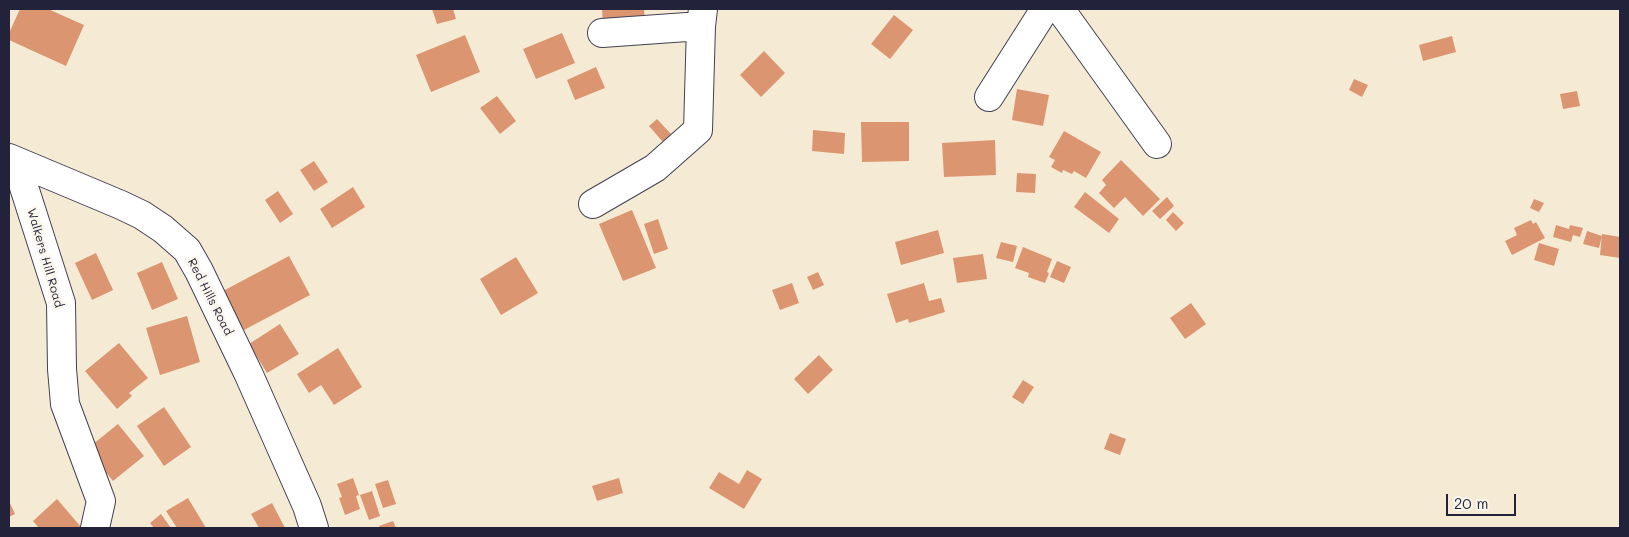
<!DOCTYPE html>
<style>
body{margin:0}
#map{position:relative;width:1629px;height:537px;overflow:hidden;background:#f5ebd5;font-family:Mali,sans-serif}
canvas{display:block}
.frame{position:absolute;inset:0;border:10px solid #22223b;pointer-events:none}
.scale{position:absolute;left:1446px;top:494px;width:70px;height:22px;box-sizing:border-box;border:2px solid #22223b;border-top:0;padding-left:6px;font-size:15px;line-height:18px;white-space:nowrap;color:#22223b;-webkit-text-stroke:4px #fbf7ec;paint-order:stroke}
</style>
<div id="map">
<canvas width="1629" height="537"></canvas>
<div class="frame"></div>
<div class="scale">20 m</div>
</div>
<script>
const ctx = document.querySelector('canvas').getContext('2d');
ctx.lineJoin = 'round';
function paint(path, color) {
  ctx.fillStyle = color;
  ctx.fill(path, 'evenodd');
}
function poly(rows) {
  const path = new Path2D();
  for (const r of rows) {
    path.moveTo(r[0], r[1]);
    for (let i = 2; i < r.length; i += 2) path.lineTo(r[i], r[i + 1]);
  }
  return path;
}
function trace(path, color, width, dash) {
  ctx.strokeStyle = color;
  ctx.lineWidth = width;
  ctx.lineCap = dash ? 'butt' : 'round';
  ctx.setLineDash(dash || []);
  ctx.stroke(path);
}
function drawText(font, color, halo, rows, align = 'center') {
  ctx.font = font + ' Mali,sans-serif';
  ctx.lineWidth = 5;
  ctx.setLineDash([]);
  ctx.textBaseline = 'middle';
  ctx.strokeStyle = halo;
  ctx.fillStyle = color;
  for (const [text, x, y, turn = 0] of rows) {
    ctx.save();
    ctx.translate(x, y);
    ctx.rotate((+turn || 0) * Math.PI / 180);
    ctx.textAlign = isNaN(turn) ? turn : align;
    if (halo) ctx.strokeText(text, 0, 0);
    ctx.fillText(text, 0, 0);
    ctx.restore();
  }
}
const building = poly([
 [20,9,48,9,84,25,66,66,9,40,9,33],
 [432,9,453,9,456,19,437,24],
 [602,9,644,9,645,20,603,24],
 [894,15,913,30,890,59,871,44],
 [562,33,575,63,536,79,523,49],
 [465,35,480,72,431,92,416,55],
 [1452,36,1456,52,1423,61,1419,45],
 [764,51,785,73,761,97,740,75],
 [596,67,605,88,575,100,567,80],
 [1354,79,1368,85,1362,97,1349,90],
 [1017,89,1049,95,1043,126,1012,120],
 [1577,91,1580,106,1563,109,1560,94],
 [497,96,516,121,500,134,480,108],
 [657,119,671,134,663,142,649,126],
 [861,122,909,122,909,161,862,162],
 [813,130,845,133,844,154,812,151],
 [1064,131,1101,152,1086,178,1074,171,1072,174,1063,170,1062,173,1051,167,1055,160,1049,157],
 [995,140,996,175,944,177,942,143],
 [1121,160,1160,199,1143,216,1125,197,1114,208,1099,193,1106,185,1102,180],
 [314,161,328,182,314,191,300,170],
 [1017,173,1036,174,1035,193,1016,192],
 [353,187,365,207,332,228,320,209],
 [278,191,293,214,280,223,265,200],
 [1085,192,1119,219,1109,233,1074,207],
 [1167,197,1174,206,1160,219,1152,211],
 [1534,199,1544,203,1539,212,1530,208],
 [632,210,656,268,623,281,599,224],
 [1173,212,1184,223,1176,231,1166,220],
 [658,219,668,249,654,254,644,224],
 [1531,220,1533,224,1536,222,1545,238,1512,255,1505,241,1517,235,1514,228],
 [1556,225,1569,229,1570,225,1583,228,1580,237,1573,235,1571,242,1553,237],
 [938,230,944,253,901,265,895,242],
 [1587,231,1602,236,1599,248,1583,244],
 [1602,234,1620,237,1620,258,1600,255],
 [1001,242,1017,246,1013,262,996,258],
 [1539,243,1559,249,1554,266,1534,260],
 [1023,247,1052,259,1047,272,1049,273,1045,283,1028,277,1029,273,1015,268],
 [96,253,113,290,92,300,75,263],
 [983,254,987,279,957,283,953,258],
 [289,256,310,295,244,330,223,291],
 [516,257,538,293,501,315,480,279],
 [1057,261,1071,267,1064,283,1050,277],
 [162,262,178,299,152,310,137,273],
 [818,272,824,285,813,290,807,277],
 [792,283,799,303,780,310,772,290],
 [924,283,929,301,941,298,945,312,909,323,908,319,896,323,887,294],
 [1191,303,1206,324,1185,339,1170,318],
 [187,316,200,362,160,375,146,328],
 [280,324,299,354,267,373,249,344],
 [119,343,148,378,129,393,132,396,117,409,85,371],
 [338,348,362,387,334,405,321,385,309,393,297,374],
 [819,355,833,370,808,394,794,379],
 [1023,380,1034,387,1023,404,1012,397],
 [164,407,191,447,164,466,137,426],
 [118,424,144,456,113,481,87,449],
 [1110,433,1126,439,1120,455,1104,449],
 [747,470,762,479,744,509,709,488,719,472,739,484],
 [353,478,359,495,356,496,360,509,345,515,339,498,342,497,337,484],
 [619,478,623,493,597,501,592,486],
 [388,480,396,504,383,508,375,484],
 [372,491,380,516,369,520,360,495],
 [188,498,206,528,177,528,166,511],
 [57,499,81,527,80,528,39,528,33,521],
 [9,501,15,514,9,517],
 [272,503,285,528,259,528,251,514],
 [161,514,171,528,154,528,150,523],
 [393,521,396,528,380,528,379,526]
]);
const minor = poly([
 [1060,9,1157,144],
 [602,33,701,26],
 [989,97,1045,9],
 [16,162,61,303,62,369,65,404,101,501,95,528],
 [593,204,655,168,698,130,701,26,703,9]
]);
const major = poly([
 [9,158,121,205,142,215,163,229,187,250,199,271,249,375,307,506,314,528]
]);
const streetNames = [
 ["Walkers Hill Road",45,258,74],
 ["Red Hills Road",210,297,63]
];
paint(building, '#dc9571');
trace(minor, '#424052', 30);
trace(major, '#424052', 30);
trace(minor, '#fff', 28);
trace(major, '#fff', 28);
drawText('12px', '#22223b', '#fbf7ec', streetNames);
</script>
